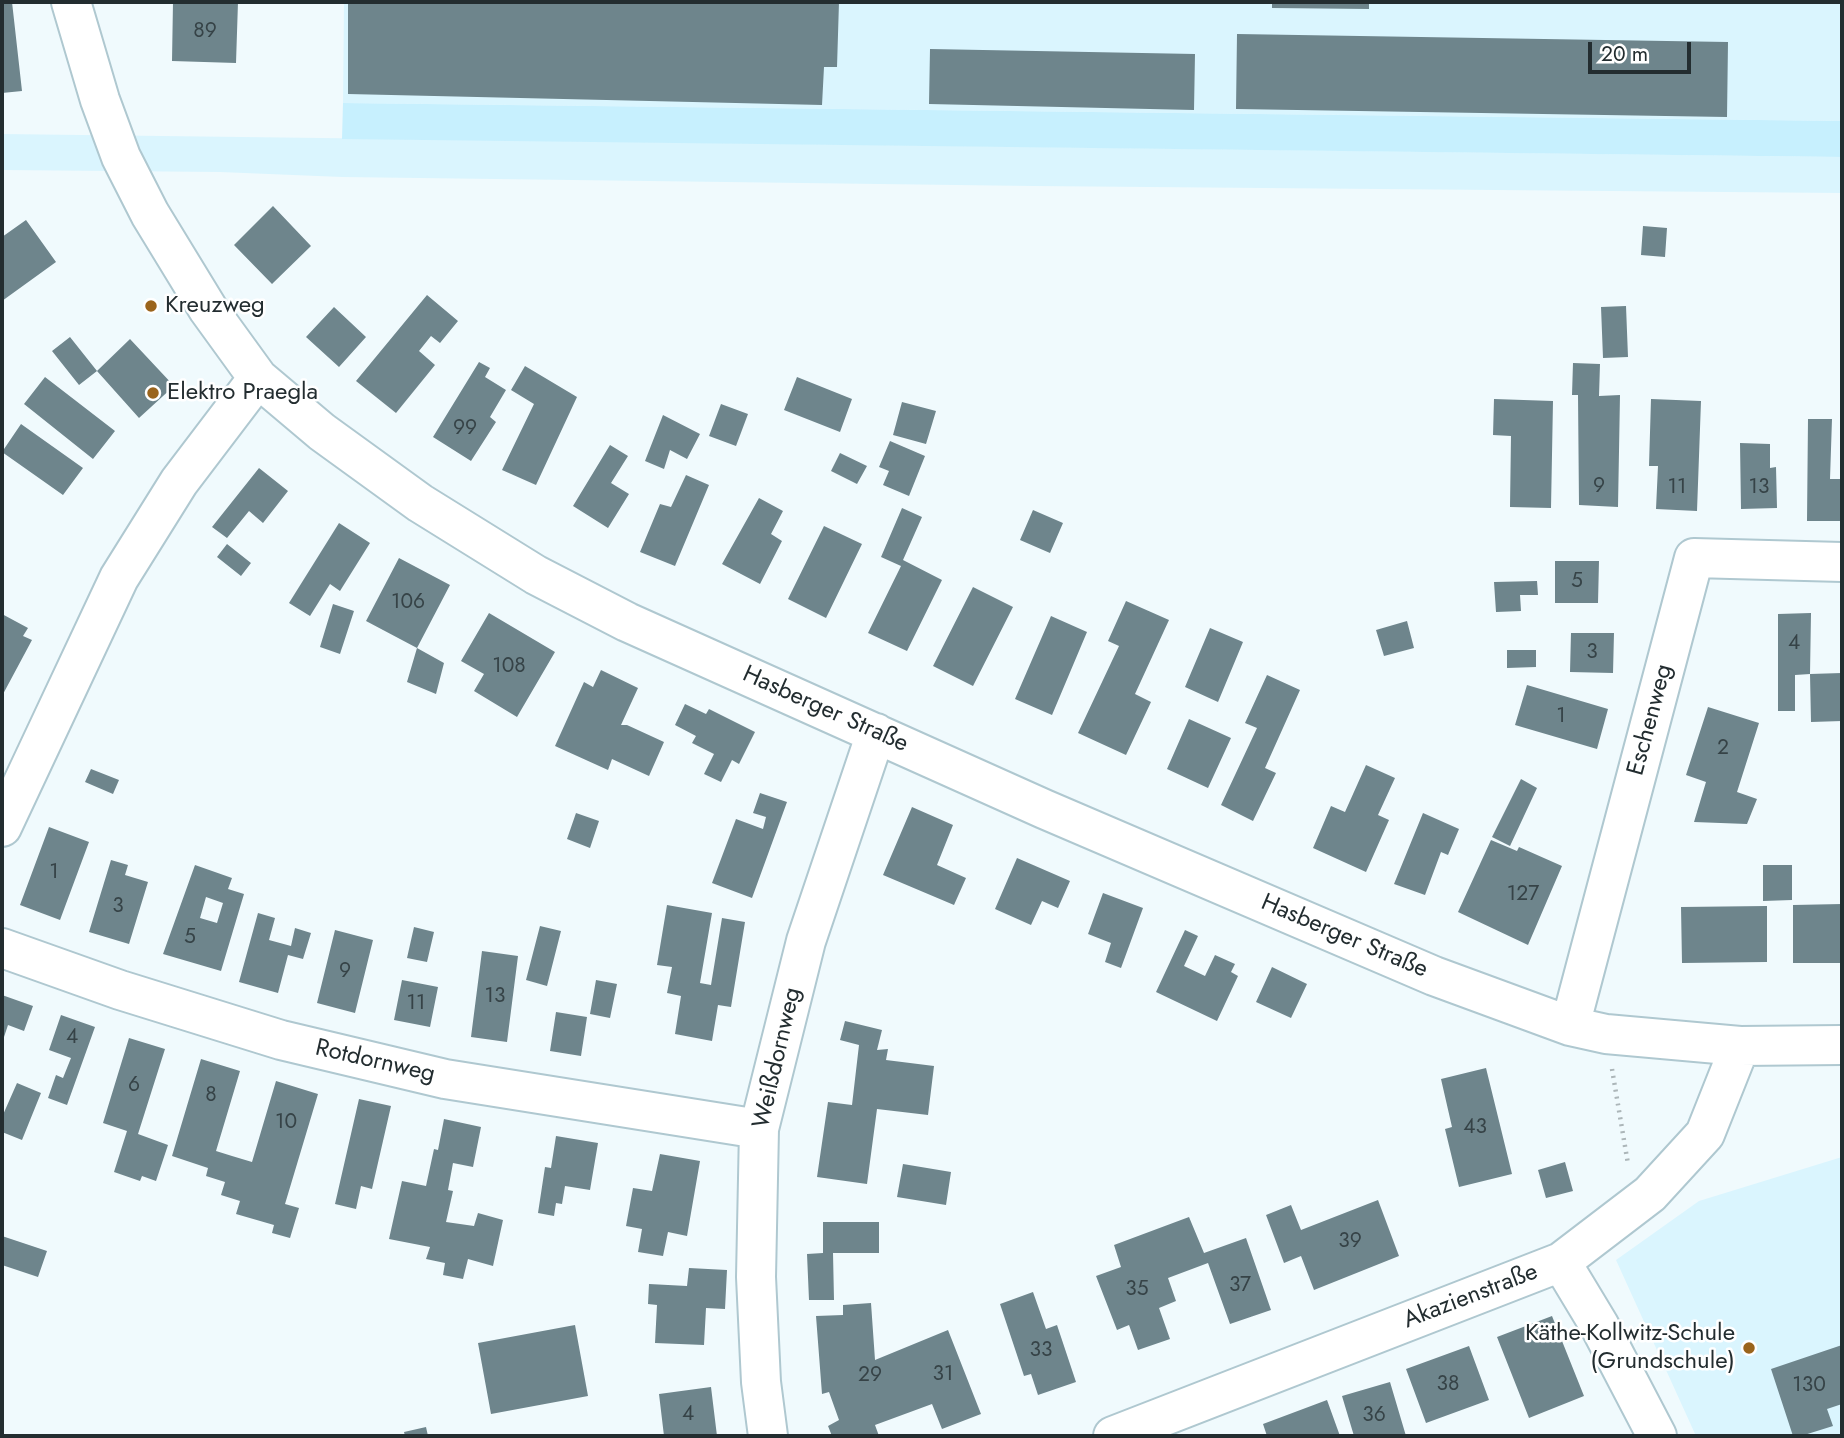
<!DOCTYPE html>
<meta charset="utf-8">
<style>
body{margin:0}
#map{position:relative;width:1844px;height:1438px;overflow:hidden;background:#f0fafd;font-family:Jost,sans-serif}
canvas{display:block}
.frame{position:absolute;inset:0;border:4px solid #232d30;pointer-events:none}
.scale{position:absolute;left:1588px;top:42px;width:103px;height:32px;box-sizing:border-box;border:4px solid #232d30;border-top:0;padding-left:9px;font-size:21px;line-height:24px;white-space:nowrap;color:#232d30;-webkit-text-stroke:5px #fff;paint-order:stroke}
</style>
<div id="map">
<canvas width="1844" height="1438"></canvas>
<div class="frame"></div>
<div class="scale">20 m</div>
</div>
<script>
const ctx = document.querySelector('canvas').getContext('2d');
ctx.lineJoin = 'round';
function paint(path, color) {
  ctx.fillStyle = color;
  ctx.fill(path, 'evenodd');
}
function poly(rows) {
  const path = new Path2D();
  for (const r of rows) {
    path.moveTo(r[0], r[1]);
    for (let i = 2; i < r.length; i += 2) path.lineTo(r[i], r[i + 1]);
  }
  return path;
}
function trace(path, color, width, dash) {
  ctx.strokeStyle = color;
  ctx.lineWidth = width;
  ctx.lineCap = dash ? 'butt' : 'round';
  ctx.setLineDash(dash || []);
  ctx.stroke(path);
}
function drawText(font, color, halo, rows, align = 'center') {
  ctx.font = font + ' Jost,sans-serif';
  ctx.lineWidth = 5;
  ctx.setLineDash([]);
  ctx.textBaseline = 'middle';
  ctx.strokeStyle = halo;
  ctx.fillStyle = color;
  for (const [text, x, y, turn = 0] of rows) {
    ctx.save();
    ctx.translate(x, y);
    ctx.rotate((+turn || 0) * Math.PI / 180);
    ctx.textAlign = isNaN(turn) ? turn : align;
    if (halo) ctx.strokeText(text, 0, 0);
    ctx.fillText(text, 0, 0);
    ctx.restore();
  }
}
const built = poly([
 [344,2,1842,2,1842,121,343,103],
 [2,134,1842,157,1842,193,1033,186,342,177,220,172,2,170],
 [1842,1157,1842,1436,1696,1436,1616,1260,1699,1201]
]);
const green = poly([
 [343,103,1842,121,1842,157,342,139]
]);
const building = poly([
 [2,2,12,2,22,91,2,93],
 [173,2,238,2,236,63,172,61],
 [348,2,839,2,837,67,824,67,822,105,348,94],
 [1272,2,1369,2,1369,9,1272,8],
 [1237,34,1728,42,1727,117,1236,109],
 [930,49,1195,54,1194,110,929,104],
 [273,206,311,246,272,284,234,245],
 [26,220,56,262,2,301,2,237],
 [1643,226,1667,228,1665,257,1641,255],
 [427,295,458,321,440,343,431,336,419,351,435,365,396,413,356,381],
 [1626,306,1628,357,1603,358,1601,307],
 [334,307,366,337,339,367,306,337],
 [70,337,97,371,79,385,52,351],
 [130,339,174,386,139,418,97,371],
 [479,362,490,368,485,377,506,390,490,417,496,422,471,461,433,437],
 [1573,363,1600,364,1599,396,1620,395,1618,507,1579,505,1578,395,1572,395],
 [525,366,577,397,536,485,502,470,534,404,511,390],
 [45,377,115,431,93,459,24,404],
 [797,377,852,399,840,432,784,410],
 [1494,399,1553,401,1551,508,1510,507,1511,436,1493,435],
 [1651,399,1701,401,1697,511,1656,509,1658,466,1649,466],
 [902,402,936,411,926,444,893,435],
 [721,404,748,414,736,446,709,436],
 [663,415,700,434,687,459,670,450,664,469,645,461],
 [1808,419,1832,419,1830,479,1842,479,1842,521,1807,521],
 [21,424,83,468,63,495,2,452],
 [890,441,925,456,909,496,883,485,889,471,879,467],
 [1740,443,1770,444,1770,468,1776,467,1777,508,1741,509],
 [610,445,628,456,611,483,629,494,608,528,573,506],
 [840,453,867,466,857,484,831,471],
 [259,468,288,491,263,523,249,511,227,538,212,527],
 [686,475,709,485,675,566,640,552,660,504,671,507],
 [759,498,783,511,771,534,782,541,760,584,722,564],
 [902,508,922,517,903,560,942,580,907,651,868,633,901,566,881,557],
 [1033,510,1063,523,1050,553,1020,540],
 [339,523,370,543,340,591,330,584,310,616,289,603],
 [824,526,862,544,826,618,788,599],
 [227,544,251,563,241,576,217,557],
 [399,558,450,585,417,648,444,663,436,694,407,682,417,648,366,621],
 [1555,561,1599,561,1598,603,1555,603],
 [1537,581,1538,595,1520,595,1521,611,1496,612,1494,582],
 [973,587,1013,607,973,686,933,666],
 [1126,601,1169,620,1135,694,1151,702,1126,755,1078,733,1119,646,1108,641],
 [333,604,354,611,340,654,320,647],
 [489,613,555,652,517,717,474,691,484,674,461,661],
 [1811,613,1810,674,1795,675,1795,711,1778,711,1778,614],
 [2,614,28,628,23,636,32,640,2,696],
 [1051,616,1087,632,1052,715,1015,699],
 [1407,621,1414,648,1384,656,1376,630],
 [1210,628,1243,642,1218,702,1185,687],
 [1571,633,1614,633,1613,673,1570,672],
 [1507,650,1536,650,1536,667,1507,668],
 [601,670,638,688,621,725,627,725,664,742,649,776,612,759,608,770,555,746,584,682,593,687],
 [1842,673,1842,721,1811,722,1810,674],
 [1267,675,1300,690,1265,768,1276,773,1253,821,1221,805,1257,728,1245,723],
 [1527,685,1608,709,1597,749,1515,725],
 [685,704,706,714,709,709,755,732,739,764,732,760,721,782,704,774,714,754,692,743,696,736,675,725],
 [1708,707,1759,723,1737,792,1757,799,1747,824,1694,822,1706,782,1686,775],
 [1189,719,1231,738,1208,788,1167,769],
 [1366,765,1395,778,1378,815,1389,820,1366,872,1313,848,1331,806,1345,812],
 [91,769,119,780,113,794,85,782],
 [1521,779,1537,788,1510,846,1492,837],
 [760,793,787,802,752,898,712,883,736,819,763,829,766,817,753,813],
 [912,807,953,825,937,865,966,878,954,905,883,875],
 [576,813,599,821,590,848,567,839],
 [1423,813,1459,829,1448,855,1441,852,1425,895,1394,884],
 [49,827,89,842,60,920,20,905],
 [1491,840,1517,851,1519,847,1562,866,1528,945,1458,912],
 [1017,858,1070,881,1058,908,1042,901,1031,925,995,909],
 [111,860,128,865,125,875,148,882,129,944,89,932],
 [195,865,232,878,228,889,244,894,221,971,163,954],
 [206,897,223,903,217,923,200,918],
 [1763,865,1792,865,1792,900,1763,901],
 [1103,893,1143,908,1121,968,1105,962,1111,943,1088,934],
 [1842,904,1842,963,1793,963,1793,905],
 [667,905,712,913,700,983,711,985,722,918,745,922,731,1007,718,1005,712,1041,675,1034,681,996,667,993,672,967,657,965],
 [1767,906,1767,962,1682,963,1681,907],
 [258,913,275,918,269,940,291,946,295,928,311,933,303,959,288,955,278,993,239,982],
 [540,926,561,931,547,986,526,980],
 [414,927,434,932,427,962,407,958],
 [335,930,373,940,355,1013,317,1003],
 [1185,930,1198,936,1184,966,1205,976,1215,955,1235,964,1231,972,1238,976,1217,1021,1156,992],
 [482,951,518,956,507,1042,471,1037],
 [1272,967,1307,984,1291,1018,1256,1002],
 [402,980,438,987,430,1027,394,1020],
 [596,980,617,984,610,1018,590,1014],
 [2,995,33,1006,24,1031,8,1025,2,1043],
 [556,1012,587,1017,581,1056,550,1051],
 [61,1015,95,1027,67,1105,48,1098,56,1075,63,1078,71,1058,49,1050],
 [845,1021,882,1030,877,1050,888,1049,886,1060,934,1066,928,1115,877,1109,867,1184,817,1177,828,1102,852,1105,859,1045,840,1040],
 [129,1038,165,1049,138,1134,168,1145,156,1181,142,1176,140,1181,114,1172,127,1131,103,1123],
 [201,1059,240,1071,216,1151,232,1156,252,1162,276,1081,318,1094,285,1204,299,1208,290,1238,272,1233,274,1225,236,1214,240,1201,221,1195,225,1182,206,1176,208,1168,172,1156],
 [1486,1068,1512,1174,1459,1187,1445,1129,1452,1127,1441,1079],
 [17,1083,41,1093,22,1140,2,1132,2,1117],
 [359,1099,391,1106,372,1189,361,1186,356,1209,335,1204],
 [444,1119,481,1127,473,1167,453,1163,448,1190,453,1191,446,1222,474,1226,478,1213,503,1220,493,1266,468,1259,463,1279,443,1275,445,1263,426,1259,430,1247,389,1239,402,1181,426,1186,434,1149,438,1150],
 [556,1136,598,1143,590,1190,565,1186,562,1204,556,1203,554,1216,538,1213,545,1167,551,1168],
 [660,1154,700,1161,687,1236,668,1232,663,1256,638,1252,642,1229,626,1226,633,1188,652,1191],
 [1565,1162,1573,1191,1546,1198,1538,1170],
 [903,1164,951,1172,946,1205,897,1197],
 [1378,1200,1399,1256,1314,1290,1301,1256,1284,1263,1266,1215,1291,1205,1301,1230],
 [1189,1217,1204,1253,1246,1238,1271,1310,1230,1324,1208,1263,1168,1278,1176,1301,1159,1308,1170,1339,1138,1350,1129,1325,1117,1330,1096,1276,1121,1267,1114,1245],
 [823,1222,879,1222,879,1253,833,1253,834,1300,809,1300,807,1254,823,1253],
 [2,1236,47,1251,38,1277,2,1265],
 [689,1268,727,1270,725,1309,706,1308,704,1345,655,1343,657,1305,648,1304,649,1284,687,1286],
 [1033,1292,1046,1329,1057,1325,1076,1382,1038,1395,1031,1374,1024,1376,1000,1304],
 [871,1303,875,1360,948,1330,981,1414,942,1429,932,1404,875,1425,879,1436,832,1436,828,1426,839,1420,829,1392,822,1394,816,1316,843,1315,843,1305],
 [1552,1316,1584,1396,1529,1418,1497,1337],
 [575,1325,588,1396,491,1414,478,1343],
 [1842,1345,1842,1404,1827,1409,1833,1426,1801,1436,1793,1436,1771,1369],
 [1469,1346,1489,1400,1426,1423,1406,1369],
 [1390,1382,1406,1436,1354,1436,1342,1396],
 [711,1387,717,1436,664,1436,659,1394],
 [1327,1400,1340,1436,1267,1436,1263,1424],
 [426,1427,428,1436,405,1436,404,1432]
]);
const path = poly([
 [1612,1069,1628,1164]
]);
const minor = poly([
 [71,2,100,100,121,157,150,214,208,309,258,378,322,432,420,503,536,575,627,622,1044,809,1434,976,1570,1026,1606,1034,1740,1046,1842,1045],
 [2,827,119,578,179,482,258,378],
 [2,948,120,990,281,1040,445,1079,759,1129],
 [1570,1026,1694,558,1842,562],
 [1561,1262,1599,1325,1657,1436],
 [768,1436,761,1382,756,1277,759,1129,806,941,876,733],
 [1113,1436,1561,1262,1650,1194,1705,1134,1740,1046]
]);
const markers = [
 [151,306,7,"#9a641c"],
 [153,393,7,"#9a641c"],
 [1749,1348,7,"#9a641c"]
];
const numberNames = [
 ["89",205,32],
 ["99",465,429],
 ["9",1599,487],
 ["11",1677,488],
 ["13",1759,488],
 ["5",1577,582],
 ["106",408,603],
 ["4",1794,644],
 ["3",1592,653],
 ["108",509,667],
 ["1",1561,717],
 ["2",1723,749],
 ["1",54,873],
 ["127",1523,895],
 ["3",118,907],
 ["5",190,938],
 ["9",345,972],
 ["13",495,997],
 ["11",416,1004],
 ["4",72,1038],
 ["6",134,1086],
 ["8",211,1096],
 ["10",286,1123],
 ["43",1475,1128],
 ["39",1350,1242],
 ["37",1240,1286],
 ["35",1137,1290],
 ["33",1041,1351],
 ["31",943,1375],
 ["29",870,1376],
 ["38",1448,1385],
 ["130",1809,1386],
 ["4",688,1415],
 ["36",1374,1416]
];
const poiNames = [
 ["Kreuzweg",165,306],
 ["Elektro Praegla",167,393],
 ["Käthe-Kollwitz-Schule",1735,1334,"right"],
 ["(Grundschule)",1735,1362,"right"]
];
const streetNames = [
 ["Hasberger Straße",825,710,24],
 ["Eschenweg",1651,720,-75],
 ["Hasberger Straße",1344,937,23],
 ["Weißdornweg",778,1058,-77],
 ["Rotdornweg",375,1062,13],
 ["Akazienstraße",1471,1297,-21]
];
paint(built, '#daf5fe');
paint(green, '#c7f0fe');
paint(building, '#6e858c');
trace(minor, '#afc8d0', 42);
trace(path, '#acb6b9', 4.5, [2, 5]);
trace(minor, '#fff', 38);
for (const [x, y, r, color] of markers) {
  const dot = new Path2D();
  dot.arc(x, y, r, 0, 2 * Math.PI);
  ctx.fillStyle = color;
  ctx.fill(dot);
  trace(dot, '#fff', 2.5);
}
drawText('21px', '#364347', null, numberNames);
drawText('24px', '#232d30', '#fff', poiNames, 'left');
drawText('24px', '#232d30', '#fff', streetNames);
</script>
